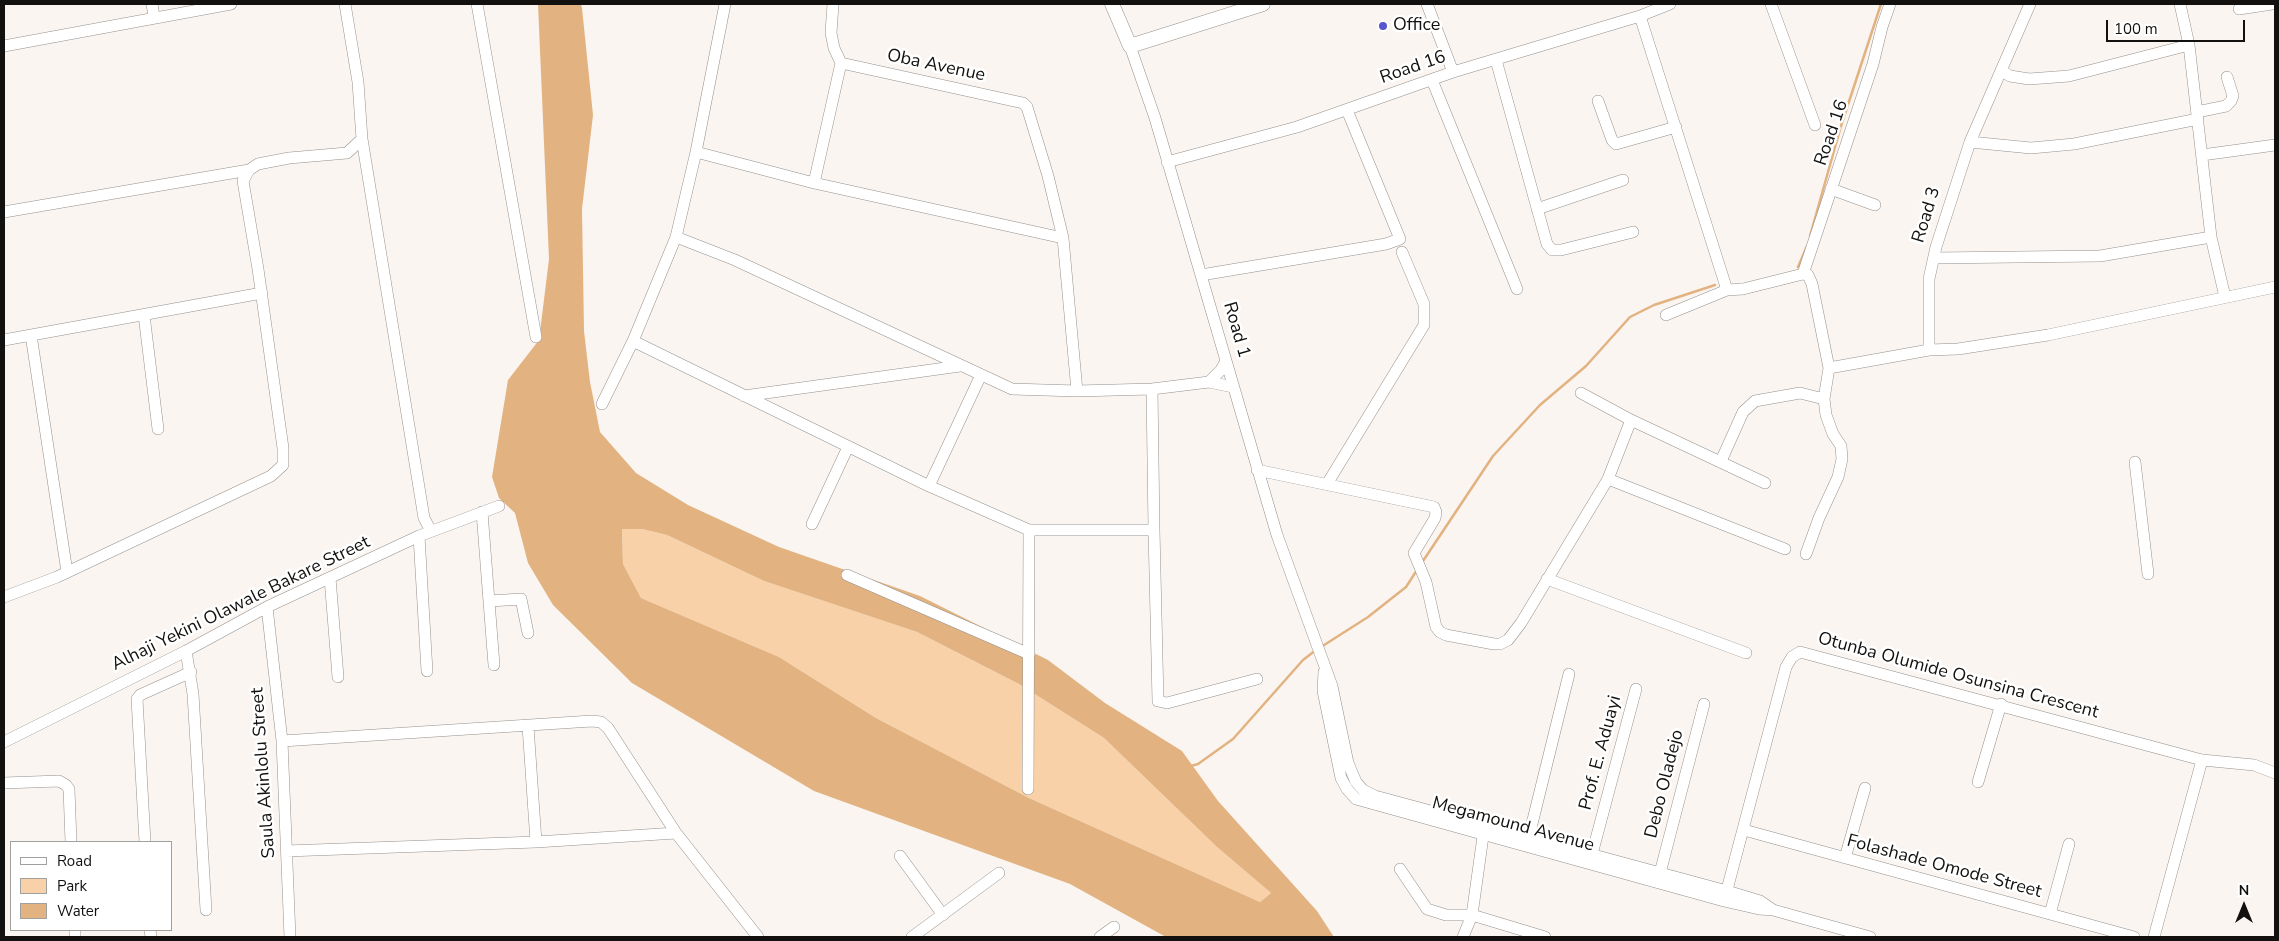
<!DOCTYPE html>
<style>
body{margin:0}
#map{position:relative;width:2279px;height:941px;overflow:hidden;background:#faf5f1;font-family:"Nunito Sans",sans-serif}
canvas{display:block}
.frame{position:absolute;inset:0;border:5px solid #12110f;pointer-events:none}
.legend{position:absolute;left:10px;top:841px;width:162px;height:90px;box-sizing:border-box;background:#fff;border:1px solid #a0a09f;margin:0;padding:6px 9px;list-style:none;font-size:15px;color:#12110f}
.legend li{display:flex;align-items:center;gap:10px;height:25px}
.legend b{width:25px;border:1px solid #a0a09f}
.north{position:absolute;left:2219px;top:881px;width:50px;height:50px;-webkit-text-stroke:4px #fff;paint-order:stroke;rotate:0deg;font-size:14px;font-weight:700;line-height:20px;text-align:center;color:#12110f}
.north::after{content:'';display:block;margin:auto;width:18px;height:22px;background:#12110f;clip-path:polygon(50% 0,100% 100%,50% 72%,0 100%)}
.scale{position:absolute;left:2106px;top:20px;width:139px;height:22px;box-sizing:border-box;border:2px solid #12110f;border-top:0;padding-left:6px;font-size:15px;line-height:18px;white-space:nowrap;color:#12110f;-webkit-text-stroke:4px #fff;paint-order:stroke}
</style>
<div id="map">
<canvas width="2279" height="941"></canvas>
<div class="frame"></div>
<ul class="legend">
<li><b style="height:6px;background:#fff"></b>Road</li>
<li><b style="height:14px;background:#f8d1a8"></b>Park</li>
<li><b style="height:14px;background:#e2b380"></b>Water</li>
</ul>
<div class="north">N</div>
<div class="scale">100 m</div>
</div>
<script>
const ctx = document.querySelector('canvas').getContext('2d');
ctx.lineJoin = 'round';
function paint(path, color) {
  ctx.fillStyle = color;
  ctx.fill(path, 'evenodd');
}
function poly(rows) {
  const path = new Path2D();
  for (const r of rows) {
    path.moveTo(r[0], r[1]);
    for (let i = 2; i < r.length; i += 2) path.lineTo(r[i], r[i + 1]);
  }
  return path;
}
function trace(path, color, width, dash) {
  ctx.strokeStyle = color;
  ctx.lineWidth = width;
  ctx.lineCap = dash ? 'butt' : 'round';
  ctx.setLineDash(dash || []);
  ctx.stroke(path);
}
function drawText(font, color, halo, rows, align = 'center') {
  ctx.font = font + ' "Nunito Sans",sans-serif';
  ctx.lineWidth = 5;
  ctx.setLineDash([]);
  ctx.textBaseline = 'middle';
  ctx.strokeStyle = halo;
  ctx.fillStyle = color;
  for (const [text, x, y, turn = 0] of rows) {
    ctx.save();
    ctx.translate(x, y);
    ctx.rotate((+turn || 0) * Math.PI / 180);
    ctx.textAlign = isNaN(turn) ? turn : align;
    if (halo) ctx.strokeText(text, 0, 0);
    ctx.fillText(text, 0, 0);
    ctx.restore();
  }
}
const green = poly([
 [622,529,642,529,667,535,764,581,917,632,1019,684,1104,738,1217,847,1271,893,1260,902,1029,798,876,718,779,657,641,598,623,564]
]);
const water = poly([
 [538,4,581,4,582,8,593,115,582,209,584,331,590,382,600,432,636,473,688,505,779,547,920,596,1048,660,1105,703,1182,751,1218,801,1317,911,1334,937,1166,937,1070,884,814,791,632,683,553,605,528,563,515,513,499,498,492,477,508,380,539,340,549,259],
 [622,529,642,529,667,535,764,581,917,632,1019,684,1104,738,1217,847,1271,893,1260,902,1029,798,876,718,779,657,641,598,623,564]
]);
const stream = poly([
 [1810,236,1841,126,1881,4],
 [1798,267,1807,246],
 [1421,564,1493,456,1540,405,1586,366,1630,317,1654,305,1715,285],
 [1321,647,1368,617,1406,587,1417,570],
 [1191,766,1198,764,1233,739,1303,660,1316,650]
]);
const minor = poly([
 [152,4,154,17],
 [477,4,536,337],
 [833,4,831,33,834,48,841,63,814,183,1063,238,1077,391],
 [1427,4,1453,72],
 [1771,4,1815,125],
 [2239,9,2272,4],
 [1640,16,1727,290,1743,289,1803,274,1808,275,1812,284,1829,368,1824,399,1826,415,1833,434,1841,446,1842,459,1838,477,1819,518,1806,554],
 [4,46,231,4],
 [1130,46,1155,118,1277,535,1332,686,1348,763,1356,782,1363,790,1375,796,1727,891,1760,901,1773,910],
 [1496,60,1547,244,1552,250,1561,250,1633,232],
 [841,63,1023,103,1027,107,1048,176,1063,238],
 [2002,71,2010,76,2029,79,2069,76,2189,45],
 [1432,80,1517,289],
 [1598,101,1612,140,1616,144,1676,127],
 [2197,112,2226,106,2231,101,2233,96,2227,77],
 [362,139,424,518,431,531],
 [1970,142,2031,148,2074,144,2198,119],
 [696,152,814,183],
 [2202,155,2275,145],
 [1167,162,1297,127,1453,72,1640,16,1670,4],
 [1831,189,1875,205],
 [1537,209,1623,180],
 [4,212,249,170],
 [676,237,696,152,725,4],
 [2211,237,2225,297],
 [1934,258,2100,256,2211,237,2189,45,2180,4],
 [1803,274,1873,64,1882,27,1890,4],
 [1201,275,1386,244,1400,239,1347,110],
 [144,315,158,429],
 [1666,315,1727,290],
 [31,335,67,572],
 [4,340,262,293],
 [633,341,929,486,1029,530,1154,530,1152,389],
 [1929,350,1958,349,2048,335,2275,287],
 [1829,368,1929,350,1929,279,1936,247,1970,142,2030,4],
 [1209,382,1221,370,1226,361],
 [1581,393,1631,420],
 [744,396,960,366],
 [602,404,633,341,676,237,735,260,1012,389,1077,391,1152,389,1209,382,1233,387],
 [1721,461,1743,412,1755,401,1800,393,1824,399],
 [2135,462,2148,574],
 [1257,470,1434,507,1436,512,1435,518,1414,553,1426,582,1436,627,1440,632,1446,635,1494,644,1500,644,1508,640,1521,623,1608,479,1631,420,1765,483],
 [1608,479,1785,549],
 [1327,484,1424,325,1424,304,1402,252],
 [929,486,981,375],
 [482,512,494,665],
 [812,524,848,447],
 [1154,530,1158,701,1167,703,1257,679],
 [419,536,427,671],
 [847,575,1029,654],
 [330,578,338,677],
 [1547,579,1746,653],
 [4,597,57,577,271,476,283,465,283,448,258,269,243,181,249,170,258,164,289,158,347,153,362,139,358,82,345,4],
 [490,601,521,599,528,633],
 [267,607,282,741,290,937],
 [186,651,193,694,206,910],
 [1324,672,1323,691,1341,778,1347,789,1356,799,1724,901,1759,909,1773,910,1870,937],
 [528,726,536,842],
 [282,741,592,721,601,722,608,728,676,833,758,937],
 [4,742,186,651,267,607,419,536,499,506],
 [1978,782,2001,704],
 [4,783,59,781,66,785,69,789,71,842],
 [1028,789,1029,530],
 [1744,830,2134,937],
 [1529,836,1569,674],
 [145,842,137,699,140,695,191,672],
 [286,851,536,842,676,833],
 [1592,854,1636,689],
 [900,856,943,915],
 [1845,858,1865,788],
 [1400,869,1427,909,1446,915,1472,915,1545,937],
 [1660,873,1704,704],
 [1724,901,1786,667,1792,657,1800,652,2202,760,2254,765,2275,773],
 [2050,914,2069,844],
 [75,930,75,937],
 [150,930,151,937],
 [912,937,999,873],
 [1100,937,1114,927],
 [1463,937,1472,915,1484,829],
 [2154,937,2202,760]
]);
const tertiary = poly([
 [1112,4,1130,46,1263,4]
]);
const markers = [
 [1383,26,5,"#5857cf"]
];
const poiNames = [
 ["Office",1393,26]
];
const streetNames = [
 ["Oba Avenue",936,66,12],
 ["Road 16",1413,68,-19],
 ["Road 16",1832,133,-71],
 ["Road 3",1927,215,-73],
 ["Road 1",1236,330,74],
 ["Alhaji Yekini Olawale Bakare Street",241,604,-26],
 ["Otunba Olumide Osunsina Crescent",1958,676,15],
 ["Prof. E. Aduayi",1601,753,-75],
 ["Saula Akinlolu Street",264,773,-94],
 ["Debo Oladejo",1665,784,-76],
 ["Megamound Avenue",1513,825,15],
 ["Folashade Omode Street",1944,867,15]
];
paint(green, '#f8d1a8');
paint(water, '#e2b380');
trace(stream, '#e2b380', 2.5);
trace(minor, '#95918d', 12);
trace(tertiary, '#95918d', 15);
trace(minor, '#fff', 11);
trace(tertiary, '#fff', 14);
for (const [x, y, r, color] of markers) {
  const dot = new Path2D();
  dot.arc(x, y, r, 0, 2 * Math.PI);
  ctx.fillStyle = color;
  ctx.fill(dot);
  trace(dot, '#fff', 2);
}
drawText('18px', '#12110f', '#fff', poiNames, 'left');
drawText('18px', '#12110f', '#fff', streetNames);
</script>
